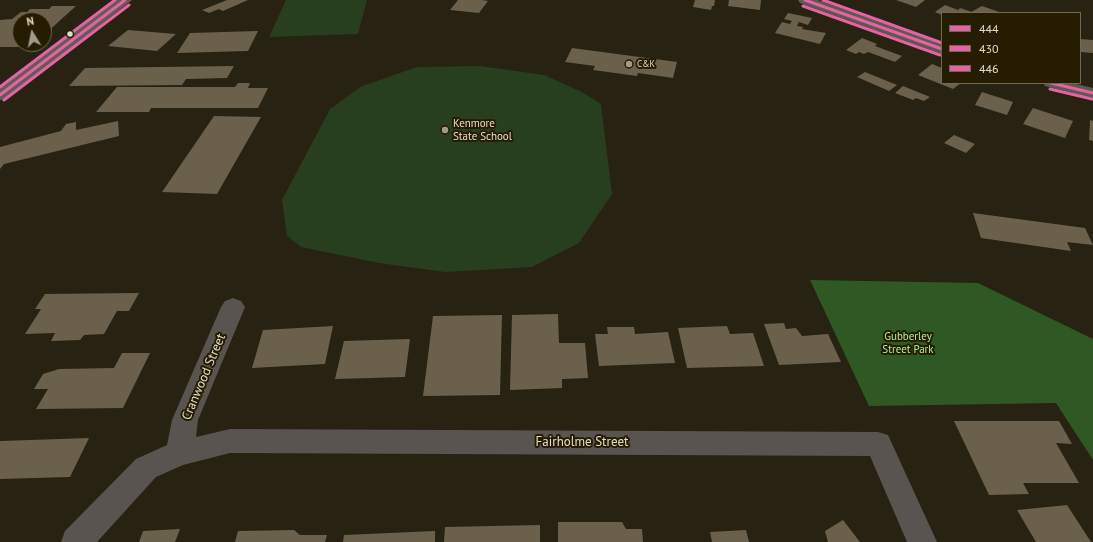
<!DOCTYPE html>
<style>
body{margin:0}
#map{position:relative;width:1093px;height:542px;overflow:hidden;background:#272212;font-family:"PT Sans",sans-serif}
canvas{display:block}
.legend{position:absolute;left:941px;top:12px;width:140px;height:72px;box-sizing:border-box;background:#261c01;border:1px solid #716952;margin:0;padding:5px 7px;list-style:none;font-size:12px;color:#e2dccc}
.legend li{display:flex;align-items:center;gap:8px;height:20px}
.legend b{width:20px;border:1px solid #716952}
.north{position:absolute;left:12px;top:12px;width:40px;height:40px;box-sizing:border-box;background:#261c01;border:1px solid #716952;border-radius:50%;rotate:350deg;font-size:11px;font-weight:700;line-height:16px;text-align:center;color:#e2dccc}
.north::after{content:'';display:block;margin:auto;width:14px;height:18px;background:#a19b8b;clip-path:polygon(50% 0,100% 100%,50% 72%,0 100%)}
</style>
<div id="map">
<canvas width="1093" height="542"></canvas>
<ul class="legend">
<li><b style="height:5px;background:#e463a4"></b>444</li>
<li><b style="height:5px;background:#e463a4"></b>430</li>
<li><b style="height:5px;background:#e463a4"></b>446</li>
</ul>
<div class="north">N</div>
</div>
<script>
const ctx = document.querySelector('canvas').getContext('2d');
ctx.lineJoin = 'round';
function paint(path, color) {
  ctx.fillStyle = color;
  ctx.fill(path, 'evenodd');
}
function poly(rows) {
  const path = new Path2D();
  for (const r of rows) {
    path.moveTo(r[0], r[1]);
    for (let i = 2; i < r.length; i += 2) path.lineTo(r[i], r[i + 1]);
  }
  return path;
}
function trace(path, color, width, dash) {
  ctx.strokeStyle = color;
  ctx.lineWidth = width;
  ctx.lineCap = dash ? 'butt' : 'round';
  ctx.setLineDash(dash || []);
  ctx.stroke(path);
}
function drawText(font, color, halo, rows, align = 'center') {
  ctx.font = font + ' "PT Sans",sans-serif';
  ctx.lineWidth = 4;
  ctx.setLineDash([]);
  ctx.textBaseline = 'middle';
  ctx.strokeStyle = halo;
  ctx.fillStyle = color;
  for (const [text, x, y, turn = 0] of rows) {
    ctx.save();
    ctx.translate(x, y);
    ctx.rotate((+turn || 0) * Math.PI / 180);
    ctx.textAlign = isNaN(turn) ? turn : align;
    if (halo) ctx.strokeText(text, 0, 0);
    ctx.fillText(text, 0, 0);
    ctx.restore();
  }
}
const green = poly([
 [286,0,367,0,358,34,269,37],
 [480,66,544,75,582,92,601,104,612,194,579,243,532,267,445,272,379,263,301,247,287,236,282,200,330,109,362,86,417,67]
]);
const forest = poly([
 [810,280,978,283,1093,339,1093,460,1056,403,869,406]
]);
const building = poly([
 [227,0,248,0,223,11,219,9,209,13,202,10],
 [458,0,482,0,488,1,479,13,450,10],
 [695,0,715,0,714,6,712,6,711,10,693,7],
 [729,0,761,0,760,10,728,6],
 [896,0,925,0,916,7],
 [945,5,958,10,960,8,972,12,942,13,942,15,935,12],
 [52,6,76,6,44,35,44,20,20,20,20,44,31,44,27,47,0,47,0,20,12,19,21,12,27,12,30,9,49,9],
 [982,6,1002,13,971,12],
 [788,13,812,18,808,25,799,22,797,26,803,27,802,29,826,33,820,44,775,33,782,22,790,24,792,21,784,19],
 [128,30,176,34,157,51,108,46],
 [258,31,248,51,177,53,190,33],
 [862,38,877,44,875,46,902,56,895,62,868,52,864,54,859,52,856,54,846,50],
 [1080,39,1093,40,1093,53,1081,52],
 [572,48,677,62,673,78,638,73,637,76,593,70,595,66,565,62],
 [932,64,942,68,942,83,961,83,953,89,918,75],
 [234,66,227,78,186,79,182,85,69,86,85,68],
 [865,72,897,85,889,91,857,77],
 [238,83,250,83,248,88,268,88,258,108,151,108,149,112,96,112,117,87,235,87],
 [903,86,930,97,924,101,916,98,913,100,895,93],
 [982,92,1013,102,1007,115,975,105],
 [1033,108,1073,121,1065,138,1023,124],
 [214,116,261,117,217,194,162,192],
 [1090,120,1093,121,1093,141,1089,140],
 [118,121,119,136,4,164,0,169,0,147,61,131,66,124,76,122,76,130],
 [954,135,975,144,966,153,944,143],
 [973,213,1085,228,1093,245,1067,242,1071,251,981,238],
 [139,293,129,311,117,311,104,334,84,335,80,340,51,341,55,333,25,334,41,309,35,309,45,294],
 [558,314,559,343,585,343,588,378,562,379,562,388,510,390,512,315],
 [502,315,500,395,423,396,433,316],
 [784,323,786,329,796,328,802,336,828,334,841,362,779,365,764,324],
 [333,326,325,364,252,368,263,330],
 [727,326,730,334,753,333,764,366,687,368,678,328],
 [607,327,634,327,635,334,668,332,675,363,599,366,595,334,608,334],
 [410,339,405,377,335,379,344,341],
 [122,353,150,353,123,408,36,409,48,389,34,389,43,374,59,369,114,368],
 [954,421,1059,421,1072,444,1056,443,1079,483,1023,483,1029,494,989,495],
 [89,438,70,477,0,479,0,441],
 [1067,505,1091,542,1036,542,1017,510],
 [843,520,860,542,828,542,825,531],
 [558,522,622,522,626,529,642,529,643,542,558,542],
 [540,525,540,542,444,542,445,527],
 [180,529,175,542,139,542,143,531],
 [294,530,300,535,327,535,325,542,235,542,238,531],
 [746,530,749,542,712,542,710,532],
 [435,531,435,542,343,542,344,535]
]);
const minor = poly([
 [233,298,241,301,245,307,198,420,196,437,230,429,878,432,888,435,937,542,907,542,870,456,230,453,183,465,156,477,97,542,61,542,65,531,136,459,167,445,172,420,221,307,225,301,233,298]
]);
const major = poly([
 [116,0,132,0,6,99,0,100,0,87,116,0]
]);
const highway = poly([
 [798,0,818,0,942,44,942,54,800,3,798,0],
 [1043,83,1072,83,1093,88,1093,98,1045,86,1043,83]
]);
const bus1 = poly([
 [805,0,942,49],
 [1051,83,1093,93],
 [0,95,125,0]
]);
const bus2 = poly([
 [803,6,940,55],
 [1050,89,1092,99],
 [4,100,129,5]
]);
const bus3 = poly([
 [823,0,942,43],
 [0,87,115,0]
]);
const markers = [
 [70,34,3.5,"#e2dccc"],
 [629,64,4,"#a19b8b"],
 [445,130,4,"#a19b8b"]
];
const farPoinames = [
 ["C&K",637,64]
];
const poiNames = [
 ["Kenmore",453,124],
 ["State School",453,137]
];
const parkNames = [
 ["Gubberley",908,337],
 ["Street Park",908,350]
];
const nearStreetnames = [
 ["Cranwood Street",204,377,-67],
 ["Fairholme Street",582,442]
];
paint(green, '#273f1f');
paint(forest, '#305824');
paint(building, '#6b604b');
paint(minor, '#595450');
paint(major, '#625c54');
paint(highway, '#5e594f');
trace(bus1, '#e463a4', 3);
trace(bus2, '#e463a4', 3);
trace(bus3, '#e463a4', 3);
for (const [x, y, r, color] of markers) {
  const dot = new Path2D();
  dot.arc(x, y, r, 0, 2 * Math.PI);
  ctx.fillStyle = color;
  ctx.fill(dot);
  trace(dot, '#261c01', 1.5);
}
drawText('9px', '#e2dccc', '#261c01', farPoinames, 'left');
drawText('11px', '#e2dccc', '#261c01', poiNames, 'left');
drawText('11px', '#abf19d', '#261c01', parkNames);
drawText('13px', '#e2dccc', '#261c01', nearStreetnames);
</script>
